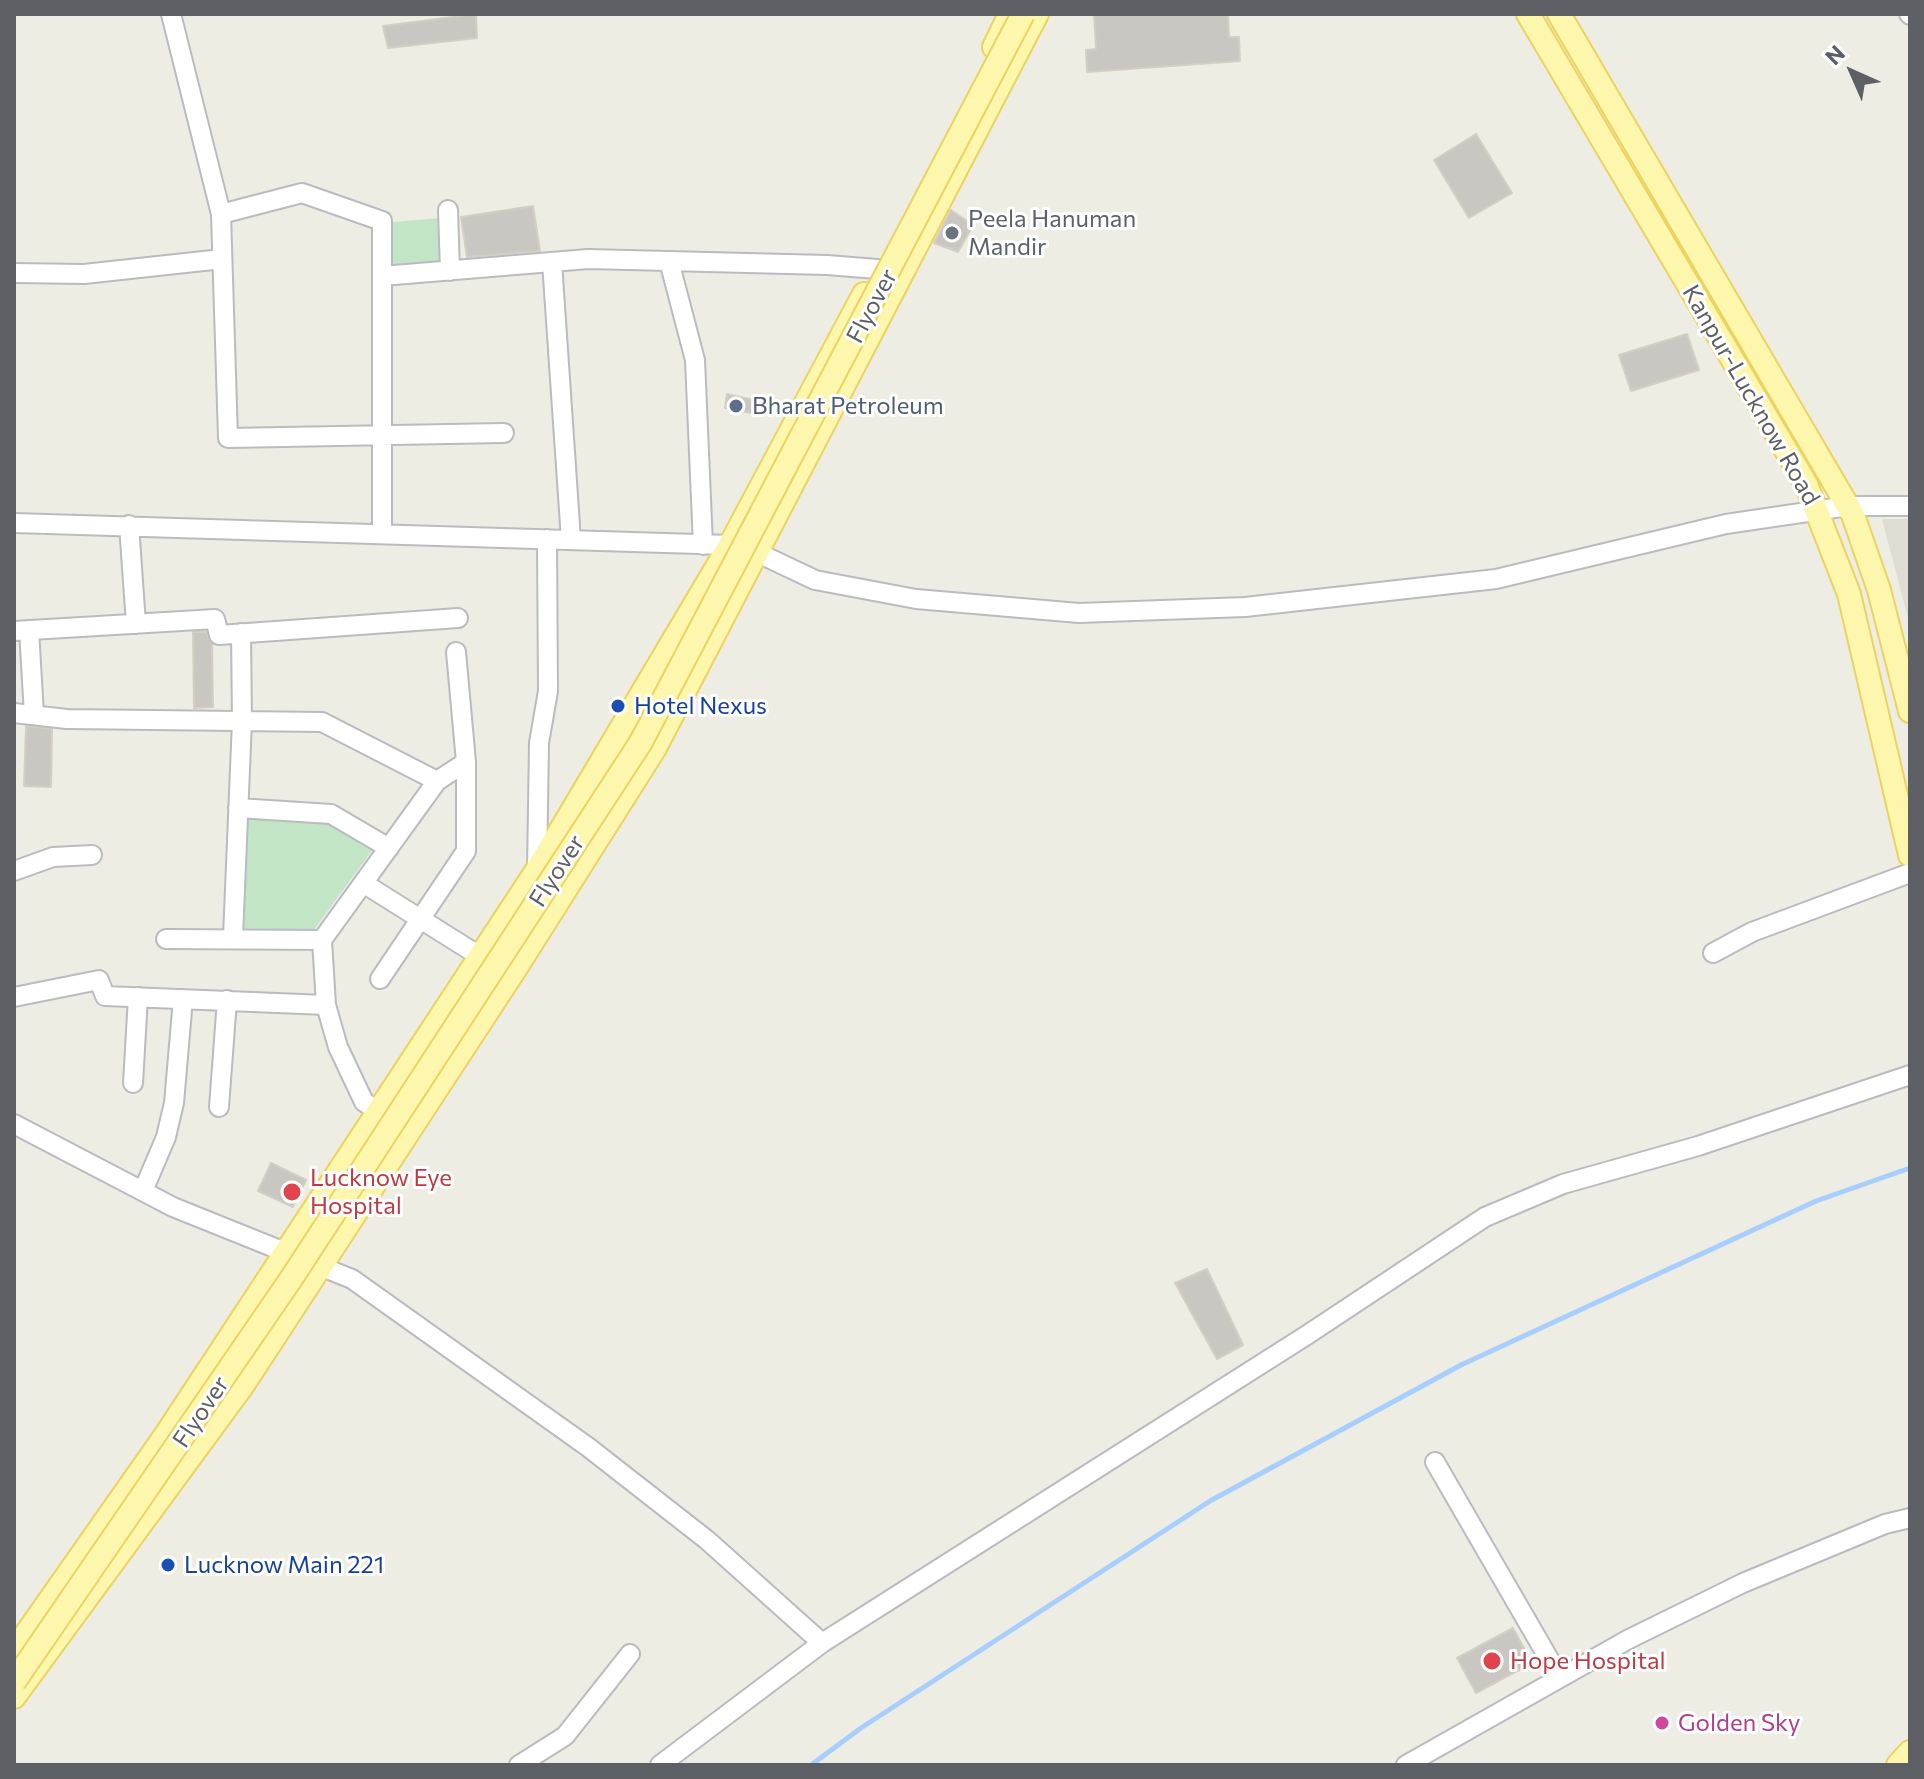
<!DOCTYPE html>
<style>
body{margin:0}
#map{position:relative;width:1924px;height:1779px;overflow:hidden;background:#eeede4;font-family:Commissioner,sans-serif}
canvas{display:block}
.frame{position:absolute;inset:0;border:16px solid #5c5f64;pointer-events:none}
.north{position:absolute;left:1812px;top:32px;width:80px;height:80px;-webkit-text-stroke:6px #fff;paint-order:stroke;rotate:315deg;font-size:22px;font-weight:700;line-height:32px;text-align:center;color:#5c5f64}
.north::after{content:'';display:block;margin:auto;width:28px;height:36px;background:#5c5f64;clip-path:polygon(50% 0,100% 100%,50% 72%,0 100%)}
</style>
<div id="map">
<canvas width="1924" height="1779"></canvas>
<div class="frame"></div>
<div class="north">N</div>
</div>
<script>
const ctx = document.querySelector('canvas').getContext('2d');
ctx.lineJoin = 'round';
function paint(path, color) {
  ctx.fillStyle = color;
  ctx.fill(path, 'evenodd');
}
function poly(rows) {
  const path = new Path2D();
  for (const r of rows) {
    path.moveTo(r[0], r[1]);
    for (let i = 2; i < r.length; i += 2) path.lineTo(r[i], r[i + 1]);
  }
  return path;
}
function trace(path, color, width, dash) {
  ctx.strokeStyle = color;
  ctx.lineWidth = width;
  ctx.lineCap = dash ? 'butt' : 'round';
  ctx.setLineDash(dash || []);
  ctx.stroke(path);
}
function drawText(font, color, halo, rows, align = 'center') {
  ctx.font = font + ' Commissioner,sans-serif';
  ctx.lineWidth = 6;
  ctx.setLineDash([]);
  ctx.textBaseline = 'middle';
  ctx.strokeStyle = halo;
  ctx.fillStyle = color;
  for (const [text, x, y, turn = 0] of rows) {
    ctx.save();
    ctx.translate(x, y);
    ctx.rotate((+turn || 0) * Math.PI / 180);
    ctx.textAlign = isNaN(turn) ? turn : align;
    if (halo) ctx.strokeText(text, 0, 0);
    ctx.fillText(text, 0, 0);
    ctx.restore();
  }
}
const education = poly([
 [1882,519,1910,519,1910,626]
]);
const green = poly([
 [440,218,443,263,388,267,384,223],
 [245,815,330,821,376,845,313,931,238,929]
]);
const stream = poly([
 [811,1765,861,1728,1210,1501,1461,1365,1816,1201,1910,1168]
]);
const building = poly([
 [476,14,477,38,388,48,383,26,476,14],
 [1228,14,1229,37,1239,37,1240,61,1087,72,1086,50,1096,49,1094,15,1228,14],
 [1476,134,1512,193,1469,218,1434,160,1476,134],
 [533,206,540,251,467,257,461,217,533,206],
 [951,210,973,225,958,252,934,243,951,210],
 [1687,334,1699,370,1631,391,1619,355,1687,334],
 [727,394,754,400,752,413,725,408,727,394],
 [193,632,206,632,212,644,213,707,194,708,193,632],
 [26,726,52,729,51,787,24,786,26,726],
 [271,1163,306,1180,293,1207,258,1191,271,1163],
 [1207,1269,1243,1345,1217,1359,1175,1283,1207,1269],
 [1513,1628,1532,1663,1476,1693,1457,1658,1513,1628]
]);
const minor = poly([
 [171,14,221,214,228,438,504,433],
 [1909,14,1910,15],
 [448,210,450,271],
 [221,214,302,193,382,221,382,534],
 [669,261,695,360,703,545],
 [552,262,571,540],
 [14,273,84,274,222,259],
 [382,276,588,259,827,265,877,269,897,277],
 [14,523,730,545,756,552,815,580,916,599,1079,613,1245,607,1496,579,1726,524,1848,506,1910,506],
 [129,525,136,624],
 [29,630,34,715],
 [14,631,215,619,219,635,458,618],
 [14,713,67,719,322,722,437,781],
 [238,808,331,814,389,848],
 [537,870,539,743,548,691,547,539],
 [14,871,53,857,92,855],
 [363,883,489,962],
 [233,937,242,721,241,633],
 [166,939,322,940,437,781,466,762,456,652],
 [322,940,326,1005,338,1047,364,1102,378,1111],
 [1713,953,1752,932,1910,873],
 [380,979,466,851,466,762],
 [14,997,99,980,105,996,326,1005],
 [133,1083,138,997],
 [219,1107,227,1000],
 [14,1124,173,1207,352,1279,588,1447,707,1540,822,1643,1307,1335,1485,1217,1563,1184,1698,1146,1910,1075],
 [143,1191,166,1137,174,1103,183,999],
 [1435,1462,1560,1678],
 [519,1765,565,1736,630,1654],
 [660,1765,822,1643],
 [1406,1765,1629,1639,1743,1583,1885,1524,1910,1518]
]);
const major = poly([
 [1528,14,1806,484,1849,594,1910,855],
 [1559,14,1853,515,1879,590,1910,711],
 [994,47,1010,14],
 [14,1651,167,1433,537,870,730,545,864,294],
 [14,1697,243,1385,516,968,655,748,1037,14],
 [1898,1765,1910,1752]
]);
const majorBridge = poly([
 [14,1682,291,1279,641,742,1023,14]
]);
const markers = [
 [952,233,8,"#6b7280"],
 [736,406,8,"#5c6f8a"],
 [618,706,8,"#1a4fb4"],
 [292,1192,10,"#e0444e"],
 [168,1565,8,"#1a4fb4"],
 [1492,1661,10,"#e0444e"],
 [1662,1723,8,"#d1479c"]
];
const worshipNames = [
 ["Peela Hanuman",968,219],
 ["Mandir",968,247]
];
const streetNames = [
 ["Flyover",872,306,-62],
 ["Kanpur-Lucknow Road",1751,395,60],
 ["Flyover",557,871,-57],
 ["Flyover",201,1412,-56]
];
const serviceNames = [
 ["Bharat Petroleum",752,406]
];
const transitNames = [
 ["Hotel Nexus",634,706],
 ["Lucknow Main 221",184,1565]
];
const healthNames = [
 ["Lucknow Eye",310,1178],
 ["Hospital",310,1206],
 ["Hope Hospital",1510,1661]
];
const hotelNames = [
 ["Golden Sky",1678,1723]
];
paint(education, '#dedcd3');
paint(green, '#c2e5c5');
trace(stream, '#a7cefc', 5);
paint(building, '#cac7c2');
trace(building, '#d3cfc3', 2);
trace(minor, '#b9bbc0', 22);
trace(major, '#ecd360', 26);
trace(minor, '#fff', 18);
trace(major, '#fcf7ac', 22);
trace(majorBridge, '#ecd360', 26, []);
trace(majorBridge, '#fcf7ac', 22);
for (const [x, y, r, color] of markers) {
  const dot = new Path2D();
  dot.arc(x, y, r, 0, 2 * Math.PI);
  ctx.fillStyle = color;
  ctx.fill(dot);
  trace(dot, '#fff', 3);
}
drawText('24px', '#5b616d', '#fff', worshipNames, 'left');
drawText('24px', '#5c5f64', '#fff', streetNames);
drawText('24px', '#4e5e75', '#fff', serviceNames, 'left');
drawText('24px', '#164399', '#fff', transitNames, 'left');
drawText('24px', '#be3a42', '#fff', healthNames, 'left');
drawText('24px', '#b23c85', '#fff', hotelNames, 'left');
</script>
